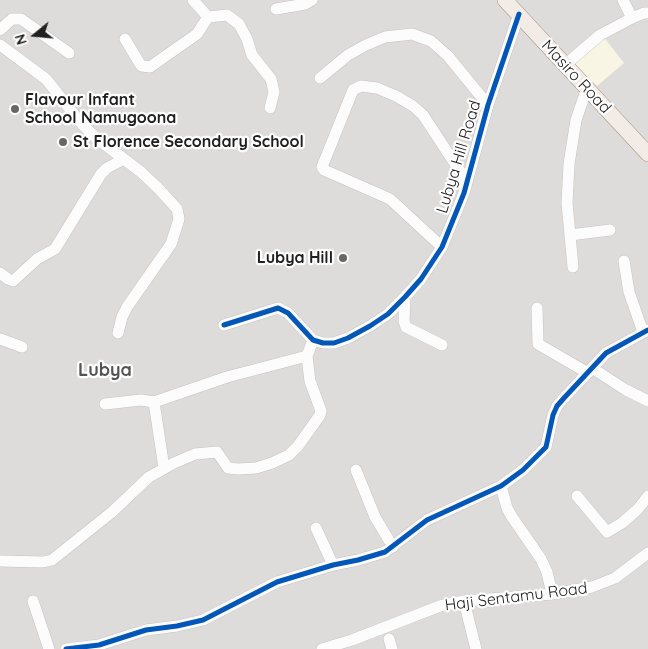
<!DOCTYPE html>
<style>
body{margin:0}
#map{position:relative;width:648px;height:649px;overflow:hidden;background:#efece9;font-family:Quicksand,sans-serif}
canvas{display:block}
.north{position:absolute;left:10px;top:10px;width:50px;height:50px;-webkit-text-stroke:4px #fff;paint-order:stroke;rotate:253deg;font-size:14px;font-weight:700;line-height:20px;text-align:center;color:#202020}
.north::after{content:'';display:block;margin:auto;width:18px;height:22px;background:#202020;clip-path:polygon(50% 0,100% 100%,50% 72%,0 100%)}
</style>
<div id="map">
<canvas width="648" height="649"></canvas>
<div class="north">N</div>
</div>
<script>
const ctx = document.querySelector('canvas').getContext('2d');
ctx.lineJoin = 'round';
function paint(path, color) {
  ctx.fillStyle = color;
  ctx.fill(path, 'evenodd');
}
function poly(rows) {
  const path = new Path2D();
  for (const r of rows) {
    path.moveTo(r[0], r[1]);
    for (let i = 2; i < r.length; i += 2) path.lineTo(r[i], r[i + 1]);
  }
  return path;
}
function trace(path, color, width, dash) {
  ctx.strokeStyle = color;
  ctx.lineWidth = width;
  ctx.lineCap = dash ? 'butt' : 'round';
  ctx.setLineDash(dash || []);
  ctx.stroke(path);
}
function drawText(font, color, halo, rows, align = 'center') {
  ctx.font = font + ' Quicksand,sans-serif';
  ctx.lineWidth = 4.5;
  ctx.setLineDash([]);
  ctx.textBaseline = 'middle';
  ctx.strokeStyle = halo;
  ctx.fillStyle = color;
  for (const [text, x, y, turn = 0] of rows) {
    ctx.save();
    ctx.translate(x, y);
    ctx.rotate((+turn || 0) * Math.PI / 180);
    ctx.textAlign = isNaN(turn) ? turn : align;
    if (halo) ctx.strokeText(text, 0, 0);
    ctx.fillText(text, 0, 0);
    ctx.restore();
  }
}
const residential = poly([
 [0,0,648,0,648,649,0,649]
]);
const education = poly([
 [603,36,624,63,597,86,573,63]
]);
const minor = poly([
 [193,0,208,17,227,15,239,24,247,39,252,55,271,79,274,92,270,108],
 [623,0,632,18],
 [276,9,305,4,312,0],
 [0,30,12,19,21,19,69,53],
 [125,39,140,64,142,66,150,67,197,34,208,17],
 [0,45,46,79,81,123,95,137,141,172,159,189,177,209,179,219,171,244,127,307,122,317,118,333],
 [565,65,600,35,632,18,644,13,648,13],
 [320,78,348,55,366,45,385,37,412,34,431,41,448,56,488,105],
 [570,235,610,230],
 [442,247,390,199,324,170,322,167,353,90,361,86,377,88,396,96,413,106,423,115,467,182],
 [624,261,629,292,643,332],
 [573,267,567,203,569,164,576,120,587,88],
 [0,273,8,279,13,281,37,259,55,249,101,174,107,168,124,159],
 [405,297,404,321,406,327,442,345],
 [537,308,538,344,588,373],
 [224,325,278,308,288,313,313,340,323,343,334,343,348,338,370,326,388,314,405,297,421,279,442,247,464,193,488,105,519,14],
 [0,339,22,347],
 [592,368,626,390,648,401],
 [154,402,164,468],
 [105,404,141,400,154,402,227,377,307,356],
 [356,470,375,517,393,547],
 [501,486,507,508,512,517,541,559,547,572,552,594],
 [577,496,607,532,622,523,638,509,648,496],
 [316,528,333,565],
 [0,561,43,562,52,560,112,512,149,477,174,463,195,454,217,452,228,468,238,469,256,468,272,463,289,455,298,446,320,415,321,411,310,381,308,365,307,356,313,340],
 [33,601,49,649],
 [464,601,476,649],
 [389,639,392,649],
 [66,649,99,645,146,630,177,626,203,620,277,582,333,565,358,560,385,552,427,520,501,486,523,470,546,447,553,415,557,406,564,398,606,353,648,330],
 [322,649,352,640,440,606,464,601,552,594,592,587,615,578,648,553]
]);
const major = poly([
 [505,0,648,154]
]);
const cycleway = poly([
 [224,325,278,308,288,313,313,340,323,343,334,343,348,338,370,326,388,314,405,297,421,279,442,247,464,193,488,105,519,14],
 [66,649,99,645,146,630,177,626,203,620,277,582,333,565,358,560,385,552,427,520,501,486,523,470,546,447,553,415,557,406,564,398,606,353,648,330]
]);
const markers = [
 [15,109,5,"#686766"],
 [63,142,5,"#686766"],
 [343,258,5,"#686766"]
];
const streetNames = [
 ["Masiro Road",576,77,47],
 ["Lubya Hill Road",459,157,-73],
 ["Haji Sentamu Road",516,597,-7]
];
const poiNames = [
 ["Flavour Infant",25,100],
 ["School Namugoona",25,118],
 ["St Florence Secondary School",73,142],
 ["Lubya Hill",333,258,"right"]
];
const neighbourhoodNames = [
 ["Lubya",105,371]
];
paint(residential, '#dedcda');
paint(education, '#f8f5e5');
trace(minor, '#c6c4c3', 12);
trace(major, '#a69785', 16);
trace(minor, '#fdfcfc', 11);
trace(major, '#f2ebe6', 15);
trace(cycleway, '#0057b8', 5);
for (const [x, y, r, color] of markers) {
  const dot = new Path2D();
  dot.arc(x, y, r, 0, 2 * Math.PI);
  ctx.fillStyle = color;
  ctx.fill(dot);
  trace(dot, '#fff', 2);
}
drawText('16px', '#202020', '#fff', streetNames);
drawText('bold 16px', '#202020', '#fff', poiNames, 'left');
drawText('bold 18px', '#535353', '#fff', neighbourhoodNames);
</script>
